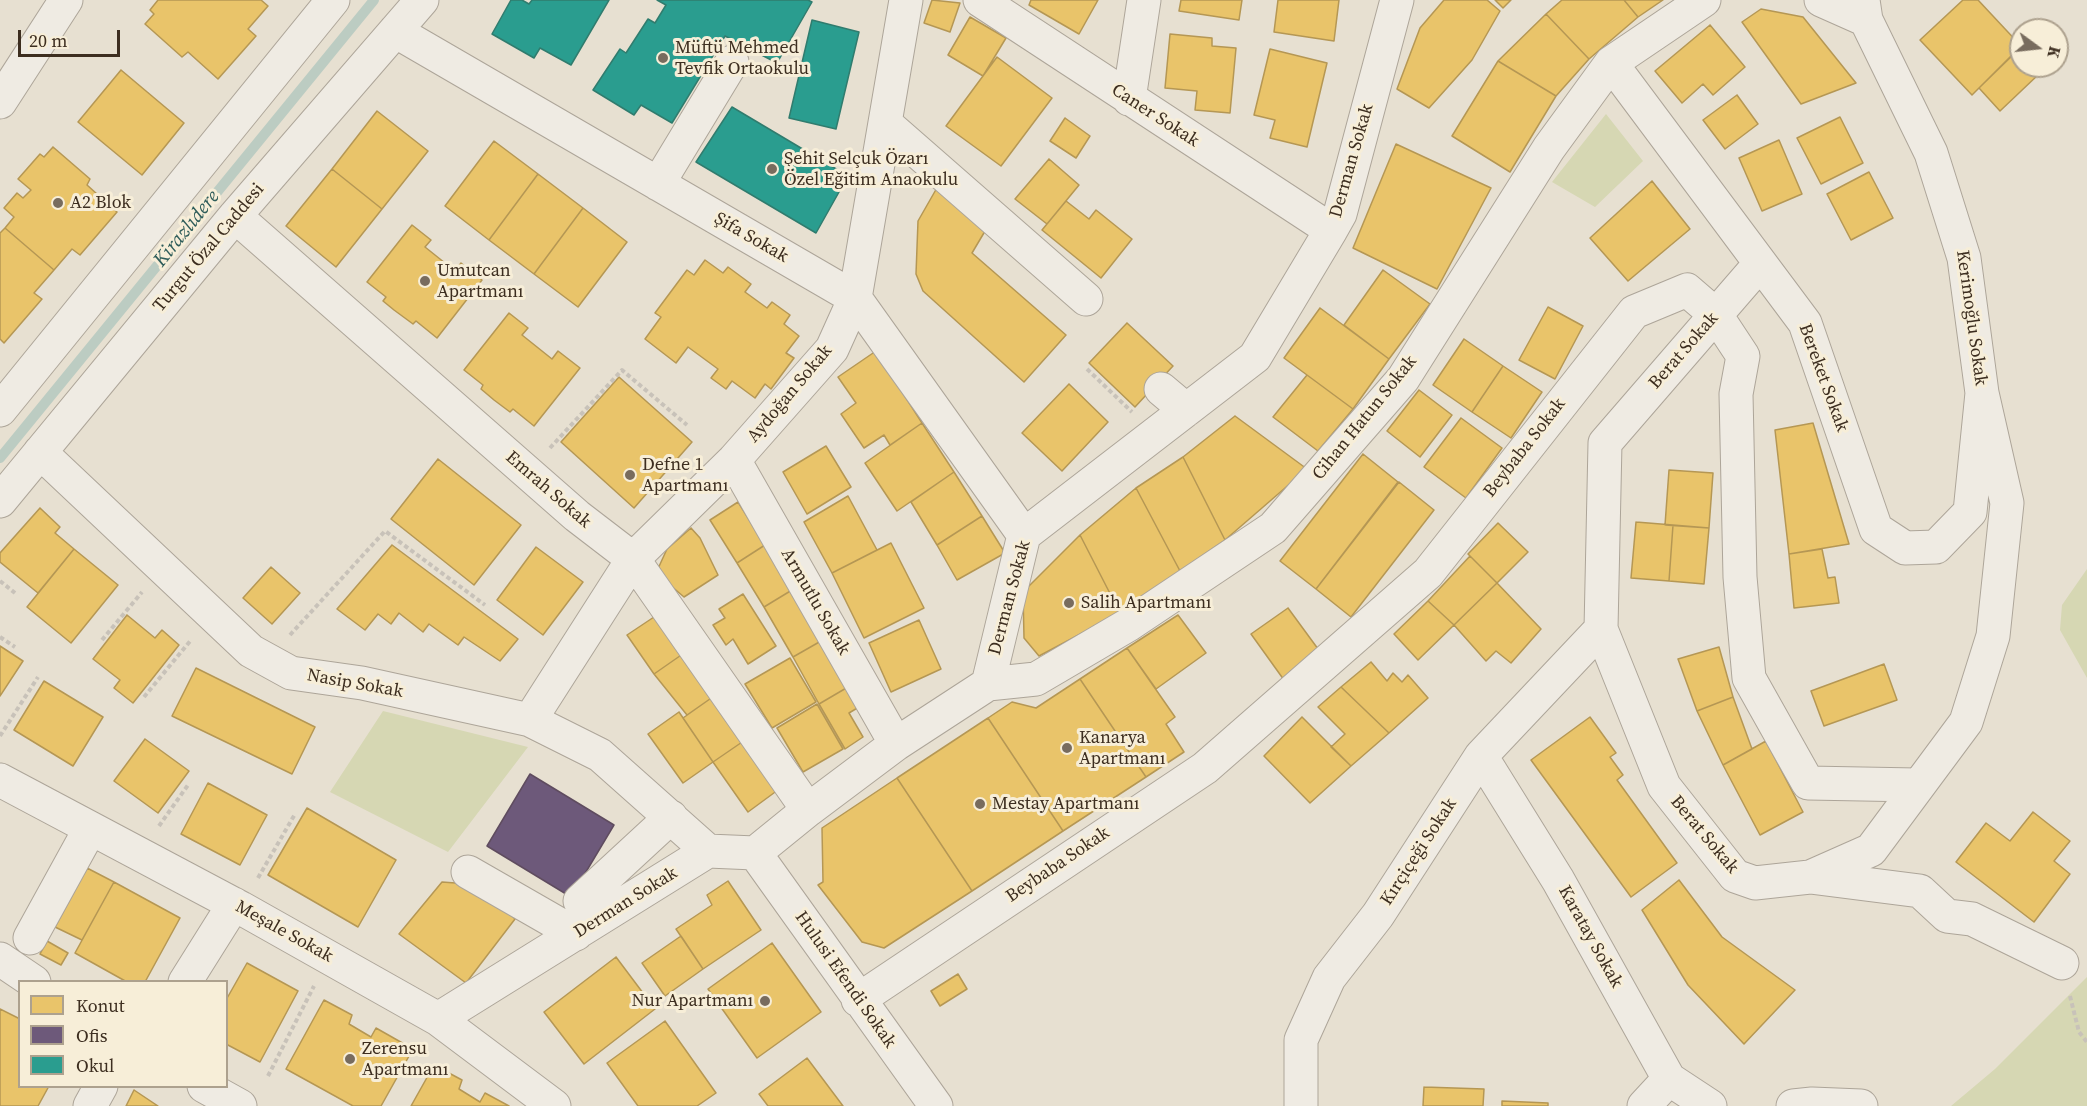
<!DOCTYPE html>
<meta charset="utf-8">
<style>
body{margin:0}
#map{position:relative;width:2087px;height:1106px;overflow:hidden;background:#e7e0d1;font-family:"Source Serif 4",serif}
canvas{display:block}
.legend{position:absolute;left:18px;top:980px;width:210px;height:108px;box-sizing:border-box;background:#f7eed8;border:2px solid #ada18e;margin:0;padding:8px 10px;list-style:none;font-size:18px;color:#3d2e20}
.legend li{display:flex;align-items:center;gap:12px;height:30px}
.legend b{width:30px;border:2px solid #ada18e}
.north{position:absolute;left:2009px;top:18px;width:60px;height:60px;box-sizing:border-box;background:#f7eed8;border:2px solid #ada18e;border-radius:50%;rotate:105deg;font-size:16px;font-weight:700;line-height:24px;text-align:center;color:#3d2e20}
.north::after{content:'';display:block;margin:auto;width:21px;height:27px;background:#786c5e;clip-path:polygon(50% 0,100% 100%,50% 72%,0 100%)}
.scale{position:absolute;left:18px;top:30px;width:102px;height:27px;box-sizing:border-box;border:3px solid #3d2e20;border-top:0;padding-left:8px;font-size:18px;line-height:21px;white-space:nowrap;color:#3d2e20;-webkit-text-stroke:4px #f7eed8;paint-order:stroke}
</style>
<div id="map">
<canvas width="2087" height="1106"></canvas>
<ul class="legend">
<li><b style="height:16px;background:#e9c46a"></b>Konut</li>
<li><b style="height:16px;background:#6d597a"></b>Ofis</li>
<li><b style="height:16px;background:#2a9d8f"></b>Okul</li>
</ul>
<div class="north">K</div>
<div class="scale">20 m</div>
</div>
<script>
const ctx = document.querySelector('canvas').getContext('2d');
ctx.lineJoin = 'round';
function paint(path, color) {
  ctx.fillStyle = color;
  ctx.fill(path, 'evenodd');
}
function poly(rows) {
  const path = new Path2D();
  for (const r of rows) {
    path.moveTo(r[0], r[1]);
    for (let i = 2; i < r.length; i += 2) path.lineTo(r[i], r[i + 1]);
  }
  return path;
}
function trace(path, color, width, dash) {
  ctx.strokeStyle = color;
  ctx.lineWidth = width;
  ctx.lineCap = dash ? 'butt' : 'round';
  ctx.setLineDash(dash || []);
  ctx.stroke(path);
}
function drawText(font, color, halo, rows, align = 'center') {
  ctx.font = font + ' "Source Serif 4",serif';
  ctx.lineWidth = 6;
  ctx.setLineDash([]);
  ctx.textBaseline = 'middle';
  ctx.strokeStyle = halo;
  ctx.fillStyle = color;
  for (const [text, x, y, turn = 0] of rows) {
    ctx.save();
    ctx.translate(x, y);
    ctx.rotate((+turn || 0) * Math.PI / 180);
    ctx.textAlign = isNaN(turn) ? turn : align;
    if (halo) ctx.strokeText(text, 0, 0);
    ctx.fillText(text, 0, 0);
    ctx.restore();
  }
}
const green = poly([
 [1606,114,1643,161,1595,207,1552,182],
 [2087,569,2087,678,2060,630,2062,605],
 [383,711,528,747,448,852,330,792],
 [2087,977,2087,1106,1951,1106,1995,1069]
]);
const homes = poly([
 [158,0,261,0,268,6,248,29,256,36,218,79,188,52,182,57,145,24,154,14,150,10,158,0],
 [932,0,960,3,950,32,924,23,932,0],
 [1031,0,1098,0,1079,34,1029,5,1031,0],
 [1181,0,1242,0,1239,20,1179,11,1181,0],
 [1278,0,1339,0,1334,41,1274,32,1278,0],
 [1444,0,1487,0,1500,11,1472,60,1429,108,1397,89,1420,28,1444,0],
 [1495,0,1511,0,1503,8,1495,0],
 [1562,0,1624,0,1638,17,1589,59,1546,14,1562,0],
 [1624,0,1663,0,1638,17,1624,0],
 [1963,0,1978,0,2021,46,1972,95,1920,40,1963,0],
 [1761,9,1803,17,1856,83,1801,104,1742,22,1761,9],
 [1546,14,1589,59,1556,96,1498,61,1546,14],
 [970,17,1006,38,983,76,948,55,970,17],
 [1710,25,1745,67,1713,95,1703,84,1682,103,1655,71,1710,25],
 [1170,34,1212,38,1212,46,1236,48,1230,113,1195,110,1197,91,1165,88,1170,34],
 [1270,49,1327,63,1307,147,1270,138,1275,120,1254,115,1270,49],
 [2016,52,2021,57,2021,66,2031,66,2039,74,2000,111,1979,88,2016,52],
 [997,57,1052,98,1001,166,946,126,997,57],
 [1498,61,1556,96,1510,172,1452,136,1498,61],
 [121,70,184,123,142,175,78,122,121,70],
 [1737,95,1758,124,1725,149,1703,120,1737,95],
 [377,111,428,151,382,209,332,169,377,111],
 [1840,117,1863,163,1821,184,1797,138,1840,117],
 [1065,118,1090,136,1076,158,1050,141,1065,118],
 [1779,140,1802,194,1762,211,1739,158,1779,140],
 [494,141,538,174,489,240,445,206,494,141],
 [1396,144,1491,188,1437,289,1353,248,1396,144],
 [53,147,90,179,87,185,117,212,80,255,72,249,54,270,5,228,14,217,4,208,17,193,23,198,31,190,18,179,40,154,44,157,53,147],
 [1049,159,1079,185,1047,224,1015,199,1049,159],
 [332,169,382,209,336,267,286,226,332,169],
 [1869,172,1893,218,1851,240,1827,194,1869,172],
 [538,174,583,208,534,274,489,240,538,174],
 [942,179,991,221,972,253,1066,335,1024,382,923,291,916,274,918,221,942,179],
 [1652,181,1690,229,1628,281,1590,238,1652,181],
 [1066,201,1089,219,1096,210,1132,239,1101,278,1042,230,1066,201],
 [583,208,627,242,578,307,534,274,583,208],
 [412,225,431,240,425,247,455,271,461,263,482,280,437,338,416,321,413,324,394,310,383,301,386,297,367,282,412,225],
 [5,228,54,270,34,293,42,299,4,343,0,339,0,233,5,228],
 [705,260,723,273,728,267,751,284,745,292,767,308,772,302,790,315,784,324,799,336,786,353,794,358,771,389,765,384,755,398,732,381,726,389,711,378,718,369,688,347,676,363,645,339,661,317,655,313,687,270,694,275,705,260],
 [1383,270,1430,304,1389,359,1344,325,1383,270],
 [1548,307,1583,326,1555,379,1519,360,1548,307],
 [1320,308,1389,359,1353,409,1284,358,1320,308],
 [509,313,528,328,522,335,552,359,558,351,580,368,534,426,513,409,510,412,494,400,481,389,483,385,464,370,509,313],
 [1127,323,1173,366,1135,407,1089,363,1127,323],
 [1464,339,1503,366,1472,412,1433,385,1464,339],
 [876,351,922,423,890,445,884,435,864,448,841,414,856,403,838,377,876,351],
 [1503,366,1542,392,1511,438,1472,412,1503,366],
 [1307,375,1353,409,1318,451,1273,417,1307,375],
 [619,377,692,442,634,508,561,442,619,377],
 [1069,384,1108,422,1062,471,1022,433,1069,384],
 [1419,390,1452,415,1420,457,1387,431,1419,390],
 [1235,416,1307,469,1225,540,1183,457,1235,416],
 [1461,418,1502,448,1466,498,1424,467,1461,418],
 [922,423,954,472,897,511,865,463,922,423],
 [1813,423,1849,544,1789,554,1775,430,1813,423],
 [826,446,851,487,807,514,783,472,826,446],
 [1363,454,1398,482,1316,589,1280,561,1363,454],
 [1183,457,1225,540,1180,571,1136,488,1183,457],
 [438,459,521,525,474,585,391,519,438,459],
 [1669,470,1713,473,1709,528,1665,525,1669,470],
 [954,472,982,516,937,545,911,502,954,472],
 [1399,482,1434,510,1351,617,1316,589,1399,482],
 [1136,488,1180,571,1120,613,1080,535,1136,488],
 [848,496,877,550,832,573,804,522,848,496],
 [738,502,765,545,737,563,710,520,738,502],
 [40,508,60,527,55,533,74,549,38,593,0,562,0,553,40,508],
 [982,516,1005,553,957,580,937,545,982,516],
 [1636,522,1673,525,1669,581,1631,578,1636,522],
 [1498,523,1528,552,1497,583,1468,554,1498,523],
 [1673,525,1709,528,1704,584,1669,581,1673,525],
 [691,528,700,538,718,575,684,597,656,573,667,549,691,528],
 [1080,535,1120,613,1039,656,1024,638,1023,592,1080,535],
 [891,543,924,608,864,638,832,573,891,543],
 [392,545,518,639,500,661,464,637,458,645,429,624,423,632,399,613,391,624,378,614,365,630,337,609,392,545],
 [765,545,792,590,764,607,737,563,765,545],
 [536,547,583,582,543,635,497,600,536,547],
 [74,549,118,585,71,643,27,607,74,549],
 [1822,549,1828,578,1835,577,1839,603,1794,608,1789,554,1822,549],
 [1470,556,1497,583,1454,625,1428,601,1470,556],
 [271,567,300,593,272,624,243,598,271,567],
 [1497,583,1541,629,1511,663,1496,651,1486,661,1454,625,1497,583],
 [792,590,821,641,793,657,764,607,792,590],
 [743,594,776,646,748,664,733,639,726,645,713,625,725,618,719,609,743,594],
 [1428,601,1454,625,1418,660,1394,634,1428,601],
 [1288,608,1321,653,1284,680,1251,634,1288,608],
 [660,613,687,651,654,674,627,635,660,613],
 [127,615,155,638,162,630,179,645,133,703,114,688,120,680,93,659,127,615],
 [1178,615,1206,653,1156,689,1127,648,1178,615],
 [919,620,941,669,891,692,869,643,919,620],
 [821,641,848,687,819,704,793,657,821,641],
 [0,646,23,661,0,696,0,646],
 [1719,647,1733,697,1697,711,1678,659,1719,647],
 [1127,648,1175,717,1166,724,1184,752,1146,777,1080,679,1127,648],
 [687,651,717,694,687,715,654,674,687,651],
 [790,658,816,702,772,728,745,684,790,658],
 [1371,662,1387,681,1393,673,1402,682,1408,675,1428,698,1389,733,1341,687,1371,662],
 [1884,664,1897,700,1824,726,1811,691,1884,664],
 [196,668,315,727,292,774,172,716,196,668],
 [1080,679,1146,777,1063,831,988,718,1012,702,1036,708,1080,679],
 [44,681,103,717,73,766,14,730,44,681],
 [848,687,859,707,849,713,863,737,845,749,819,704,848,687],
 [1341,687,1389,733,1351,766,1331,747,1345,734,1318,707,1341,687],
 [717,694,748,738,713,762,683,718,717,694],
 [1733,697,1752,749,1723,765,1697,711,1733,697],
 [817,704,843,749,803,772,777,728,817,704],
 [679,712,713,762,683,783,648,734,679,712],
 [1302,717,1351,766,1310,803,1264,756,1302,717],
 [1590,717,1616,753,1610,757,1623,775,1617,780,1677,863,1631,897,1531,760,1590,717],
 [988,718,1063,831,972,891,897,778,988,718],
 [748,738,782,787,748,812,713,762,748,738],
 [145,739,189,771,158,813,114,781,145,739],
 [1766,741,1803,812,1760,835,1723,765,1766,741],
 [897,778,972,891,884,948,862,942,818,885,823,882,822,828,897,778],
 [208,783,267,815,240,865,181,834,208,783],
 [307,808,396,860,358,927,268,875,307,808],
 [2033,812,2070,841,2054,861,2070,874,2034,922,1956,862,1986,823,2010,841,2033,812],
 [87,868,114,882,82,940,55,927,87,868],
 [1679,880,1722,937,1795,990,1744,1044,1688,985,1642,910,1679,880],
 [728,881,761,930,703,969,676,929,712,905,707,895,728,881],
 [114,882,180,918,145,982,127,982,75,953,114,882],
 [442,882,482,885,515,919,466,983,399,934,442,882],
 [681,936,703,969,665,996,642,963,681,936],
 [47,941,68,953,61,965,40,954,47,941],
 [772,943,821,1012,757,1058,708,989,772,943],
 [616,957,655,1009,584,1064,544,1012,616,957],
 [247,963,298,991,260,1062,226,1044,226,1000,247,963],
 [958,974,967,989,940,1006,931,991,958,974],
 [324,1000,352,1015,349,1024,371,1037,376,1028,413,1049,381,1106,353,1106,286,1069,324,1000],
 [0,1009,20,1019,20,1086,49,1086,38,1106,0,1106,0,1009],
 [665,1021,716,1093,697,1106,638,1106,607,1063,665,1021],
 [807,1058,843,1106,768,1106,759,1094,807,1058],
 [434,1065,462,1080,459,1089,480,1102,485,1093,509,1106,411,1106,434,1065],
 [1424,1087,1484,1089,1483,1106,1423,1106,1424,1087],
 [134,1090,158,1106,126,1106,134,1090],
 [1502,1101,1548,1103,1548,1106,1502,1106,1502,1101]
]);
const offices = poly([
 [530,774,614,825,571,897,487,846,530,774]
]);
const schools = poly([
 [511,0,522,0,529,4,532,0,609,0,571,65,540,48,534,58,492,34,511,0],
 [657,0,808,0,812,2,777,63,725,36,672,123,641,105,634,115,593,90,620,49,626,53,648,19,655,23,666,5,657,0],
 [812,20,859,32,836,129,789,118,812,20],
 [732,107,848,176,816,233,696,162,732,107]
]);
const stream = poly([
 [0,458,374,0]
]);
const path = poly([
 [1087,369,1132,412],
 [550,448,622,370,687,425],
 [0,581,15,593],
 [290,635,385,531,485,605],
 [0,637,15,647],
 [102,640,142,592],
 [144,697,191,640],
 [0,736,38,677],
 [159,826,188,785],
 [258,878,295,814],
 [2070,996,2079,1032,2087,1042],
 [268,1076,314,986]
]);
const minor = poly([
 [980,0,1331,230],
 [1821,0,1866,20],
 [395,31,855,298,1024,535],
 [1611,63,1805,323,1876,529,1905,548,1936,547,1970,512,1982,393,1964,258,1931,153,1866,20,1863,0],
 [1129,99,1144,0],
 [0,102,66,0],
 [886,124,1086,299],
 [658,184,732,62],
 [235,216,577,516,633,559,808,810],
 [1759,265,1605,443,1601,629,1664,786,1735,876,1755,883,1810,877,1871,850,1966,722,1993,636,2007,503,1982,393],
 [1161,389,1186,410],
 [0,410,333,0],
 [40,452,251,651,291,673,362,683,530,720,600,755,708,851],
 [734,460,896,744],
 [0,501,235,216,422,0],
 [988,684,1036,679,1128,625,1273,528,1403,379,1549,148,1611,63,1704,0],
 [530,720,633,559,734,460,832,349,855,298,906,0],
 [1481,756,1558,880,1669,1079,1710,1106],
 [0,780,241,908,438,1019,554,1106],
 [755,853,936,1106],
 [468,872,576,934],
 [1810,877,1920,891,1947,916,1972,919,2062,963],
 [580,901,671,817],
 [30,938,90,829],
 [0,959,34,982],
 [185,982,234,904],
 [858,1000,1205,768,1428,573,1634,312,1687,290,1716,315,1743,356,1736,394,1740,577,1749,678,1808,783,1917,785],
 [438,1019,708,851,755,853,808,810,896,744,988,684,1024,535,1255,357,1331,230,1340,214,1397,0],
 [204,1086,240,1106],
 [90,1106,101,1086],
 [1301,1106,1301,1040,1329,978,1378,915,1481,756,1601,629],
 [1644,1106,1669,1079],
 [1793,1106,1812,1104,1861,1106]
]);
const markers = [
 [663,58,6,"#786c5e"],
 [772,169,6,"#786c5e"],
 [58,203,6,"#786c5e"],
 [425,281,6,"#786c5e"],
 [630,475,6,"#786c5e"],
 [1069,603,6,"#786c5e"],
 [1067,748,6,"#786c5e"],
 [980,804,6,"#786c5e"],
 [765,1001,6,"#786c5e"],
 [350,1059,6,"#786c5e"]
];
const poiNames = [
 ["Müftü Mehmed",675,48],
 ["Tevfik Ortaokulu",675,69],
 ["Şehit Selçuk Özarı",784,159],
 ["Özel Eğitim Anaokulu",784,180],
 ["A2 Blok",70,203],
 ["Umutcan",437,271],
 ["Apartmanı",437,292],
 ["Defne 1",642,465],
 ["Apartmanı",642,486],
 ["Salih Apartmanı",1081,603],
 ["Kanarya",1079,738],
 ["Apartmanı",1079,759],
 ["Mestay Apartmanı",992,804],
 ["Nur Apartmanı",753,1001,"right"],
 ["Zerensu",362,1049],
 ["Apartmanı",362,1070]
];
const streetNames = [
 ["Caner Sokak",1155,116,33],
 ["Derman Sokak",1352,161,-74],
 ["Şifa Sokak",751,238,30],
 ["Turgut Özal Caddesi",209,248,-50],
 ["Kerimoğlu Sokak",1971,318,82],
 ["Berat Sokak",1684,351,-49],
 ["Bereket Sokak",1823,378,70],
 ["Aydoğan Sokak",790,394,-50],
 ["Cihan Hatun Sokak",1365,418,-51],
 ["Beybaba Sokak",1525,448,-52],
 ["Emrah Sokak",548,490,41],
 ["Derman Sokak",1010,598,-75],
 ["Armutlu Sokak",815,602,60],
 ["Nasip Sokak",355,684,10],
 ["Berat Sokak",1704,835,50],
 ["Kırçiçeği Sokak",1419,852,-57],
 ["Beybaba Sokak",1058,865,-34],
 ["Derman Sokak",626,903,-32],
 ["Meşale Sokak",284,932,29],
 ["Karatay Sokak",1590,937,61],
 ["Hulusi Efendi Sokak",845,980,55]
];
const waterNames = [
 ["Kirazlıdere",187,229,-51]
];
paint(green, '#d6d7b3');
paint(homes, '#e9c46a');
trace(homes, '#b59754', 1.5);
paint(offices, '#6d597a');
trace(offices, '#5f4c5f', 1.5);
paint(schools, '#2a9d8f');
trace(schools, '#307c6e', 1.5);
trace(stream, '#bcccc2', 10);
trace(minor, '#ada599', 35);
trace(path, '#c8c2b9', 4, [4.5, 3]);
trace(minor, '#efebe3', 33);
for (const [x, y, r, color] of markers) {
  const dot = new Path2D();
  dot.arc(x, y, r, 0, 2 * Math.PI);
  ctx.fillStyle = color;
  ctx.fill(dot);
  trace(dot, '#f7eed8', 2);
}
drawText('18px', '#3d2e20', '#f7eed8', poiNames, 'left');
drawText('18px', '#3d2e20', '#f7eed8', streetNames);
drawText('italic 20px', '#2f5d5a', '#f7eed8', waterNames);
</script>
